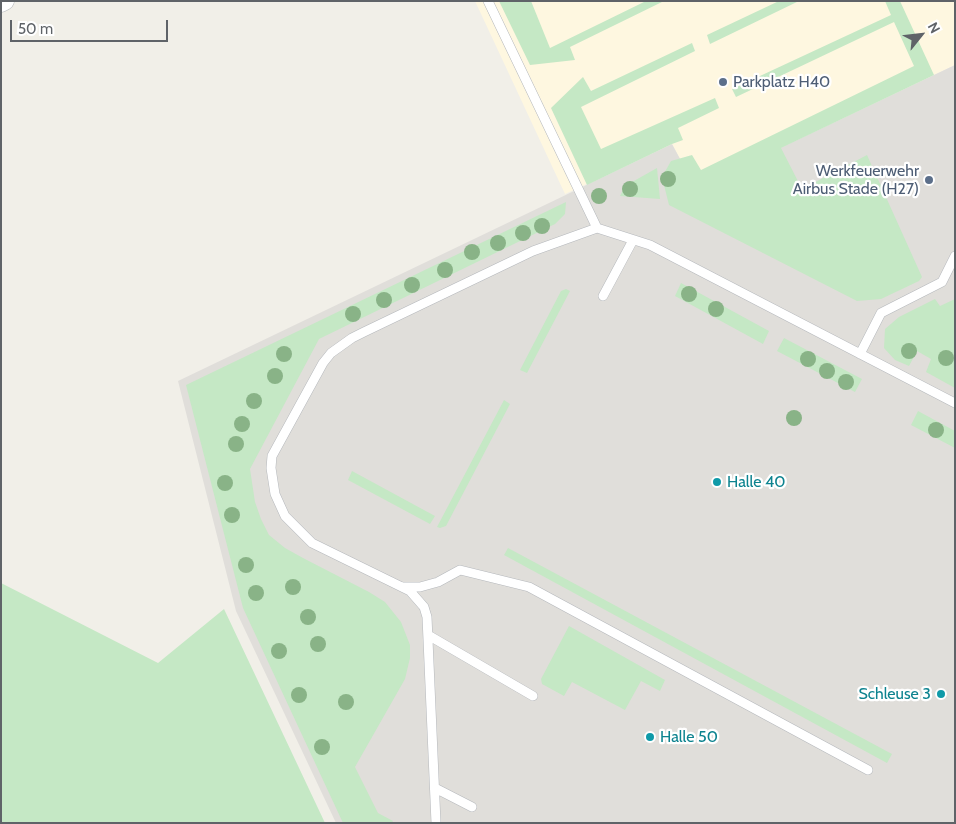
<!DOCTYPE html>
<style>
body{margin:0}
#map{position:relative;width:956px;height:824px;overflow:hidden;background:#f1efe8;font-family:Cabin,sans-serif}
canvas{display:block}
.frame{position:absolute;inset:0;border:2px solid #5f6368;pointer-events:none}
.north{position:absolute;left:896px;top:10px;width:50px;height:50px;-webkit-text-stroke:4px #fff;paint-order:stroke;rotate:61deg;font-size:14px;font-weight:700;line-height:20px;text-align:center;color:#5f6368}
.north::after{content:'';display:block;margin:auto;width:18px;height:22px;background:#5f6368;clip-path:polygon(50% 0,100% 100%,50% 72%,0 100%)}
.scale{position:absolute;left:10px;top:20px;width:158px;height:22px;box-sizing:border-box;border:2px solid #5f6368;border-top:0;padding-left:6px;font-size:15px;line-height:18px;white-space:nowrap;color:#5f6368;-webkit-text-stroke:4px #fff;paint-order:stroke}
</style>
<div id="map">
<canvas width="956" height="824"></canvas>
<div class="frame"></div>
<div class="north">N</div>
<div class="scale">50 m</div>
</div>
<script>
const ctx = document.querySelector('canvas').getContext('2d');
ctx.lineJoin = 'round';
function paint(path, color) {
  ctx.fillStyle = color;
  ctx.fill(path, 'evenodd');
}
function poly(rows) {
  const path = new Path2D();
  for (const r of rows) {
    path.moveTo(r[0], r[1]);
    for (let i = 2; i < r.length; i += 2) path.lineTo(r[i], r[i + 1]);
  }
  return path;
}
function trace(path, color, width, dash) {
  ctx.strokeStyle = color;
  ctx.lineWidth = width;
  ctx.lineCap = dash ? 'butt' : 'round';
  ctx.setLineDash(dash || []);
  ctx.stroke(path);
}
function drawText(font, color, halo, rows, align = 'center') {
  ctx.font = font + ' Cabin,sans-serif';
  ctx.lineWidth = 4.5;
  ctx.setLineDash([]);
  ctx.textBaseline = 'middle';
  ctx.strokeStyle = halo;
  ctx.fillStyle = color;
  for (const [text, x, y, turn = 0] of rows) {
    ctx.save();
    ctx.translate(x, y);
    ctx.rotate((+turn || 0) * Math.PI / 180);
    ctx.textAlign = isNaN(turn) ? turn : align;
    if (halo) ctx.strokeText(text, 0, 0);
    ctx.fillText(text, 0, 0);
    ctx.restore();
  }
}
const commercial = poly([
 [475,1,955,1,955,65,695,188,672,144,565,194]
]);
const industrial = poly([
 [955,65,955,823,336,823,236,611,178,381,672,144,696,188]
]);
const green = poly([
 [499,1,531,1,550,48,646,1,664,1,570,47,575,60,530,65],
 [779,1,799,1,710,44,707,35],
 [885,1,900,1,934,75,781,148,802,189,867,155,922,277,919,281,881,299,857,301,669,205,662,177,671,161,692,155,701,170,914,66,894,22,736,97,732,89,891,15],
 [692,43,695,51,581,107,601,149,715,98,719,108,678,128,683,140,672,144,587,185,551,108,583,77,591,91],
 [657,168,660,199,620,196,625,186],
 [566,202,565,214,555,224,319,339,250,469,255,502,261,519,269,535,285,548,303,558,369,592,385,602,401,622,410,645,410,658,405,679,355,767,378,813,393,821,392,823,343,823,243,608,186,385],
 [681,283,769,331,763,344,675,296],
 [566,289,570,291,527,373,520,370,561,291],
 [935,299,940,306,955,299,955,388,926,372,931,359,917,351,909,366,895,360,884,348,885,329,899,317],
 [784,338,862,379,855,392,777,351],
 [504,400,510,404,446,526,440,528,437,527],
 [918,411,955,431,955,448,911,425],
 [352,471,435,516,430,524,348,480],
 [508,548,892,754,887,763,504,555],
 [1,583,158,663,224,609,325,823,1,823],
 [569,626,665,680,660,691,641,681,625,710,572,682,564,696,542,684,541,679]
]);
const lane = poly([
 [488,1,597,228],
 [603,296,633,240],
 [860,354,881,313,942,282,955,256],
 [403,587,420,587,438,582,460,570,529,587,868,770],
 [428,635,533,696],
 [435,788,472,807],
 [436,823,427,617,424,607,410,591,312,543,285,516,275,494,271,468,272,456,323,363,331,353,352,338,364,332,533,251,597,228,650,245,955,403]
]);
const street = poly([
 [1,3,5,1]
]);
const trees = [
 [668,179],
 [630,189],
 [599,196],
 [542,226],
 [523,233],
 [498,243],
 [472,252],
 [445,270],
 [412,285],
 [689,294],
 [384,300],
 [716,309],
 [353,314],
 [909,351],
 [284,354],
 [946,358],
 [808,359],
 [827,371],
 [275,376],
 [846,382],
 [254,401],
 [794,418],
 [242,424],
 [936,430],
 [236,444],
 [225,483],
 [232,515],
 [246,565],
 [293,587],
 [256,593],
 [308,617],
 [318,644],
 [279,651],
 [299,695],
 [346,702],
 [322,747]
];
const markers = [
 [723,82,5,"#5c6f8a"],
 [929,180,5,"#5c6f8a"],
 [717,482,5,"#0f9aa8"],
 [941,694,5,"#0f9aa8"],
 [650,737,5,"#0f9aa8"]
];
const serviceNames = [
 ["Parkplatz H40",733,82],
 ["Werkfeuerwehr",919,171,"right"],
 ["Airbus Stade (H27)",919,189,"right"]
];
const cultureNames = [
 ["Halle 40",727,482],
 ["Schleuse 3",931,694,"right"],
 ["Halle 50",660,737]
];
paint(commercial, '#fef7e0');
paint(industrial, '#e0deda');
paint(green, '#c5e8c5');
trace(lane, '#b5b8bc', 10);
trace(street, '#b5b8bc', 19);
trace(lane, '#fff', 9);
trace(street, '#fff', 18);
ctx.fillStyle = '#89b387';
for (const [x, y] of trees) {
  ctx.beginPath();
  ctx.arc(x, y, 8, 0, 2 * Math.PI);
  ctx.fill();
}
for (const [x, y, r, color] of markers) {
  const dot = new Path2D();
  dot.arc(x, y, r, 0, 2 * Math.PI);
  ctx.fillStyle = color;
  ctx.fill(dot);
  trace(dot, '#fff', 2);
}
drawText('16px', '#4e5e75', '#fff', serviceNames, 'left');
drawText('16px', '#0d838f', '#fff', cultureNames, 'left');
</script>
